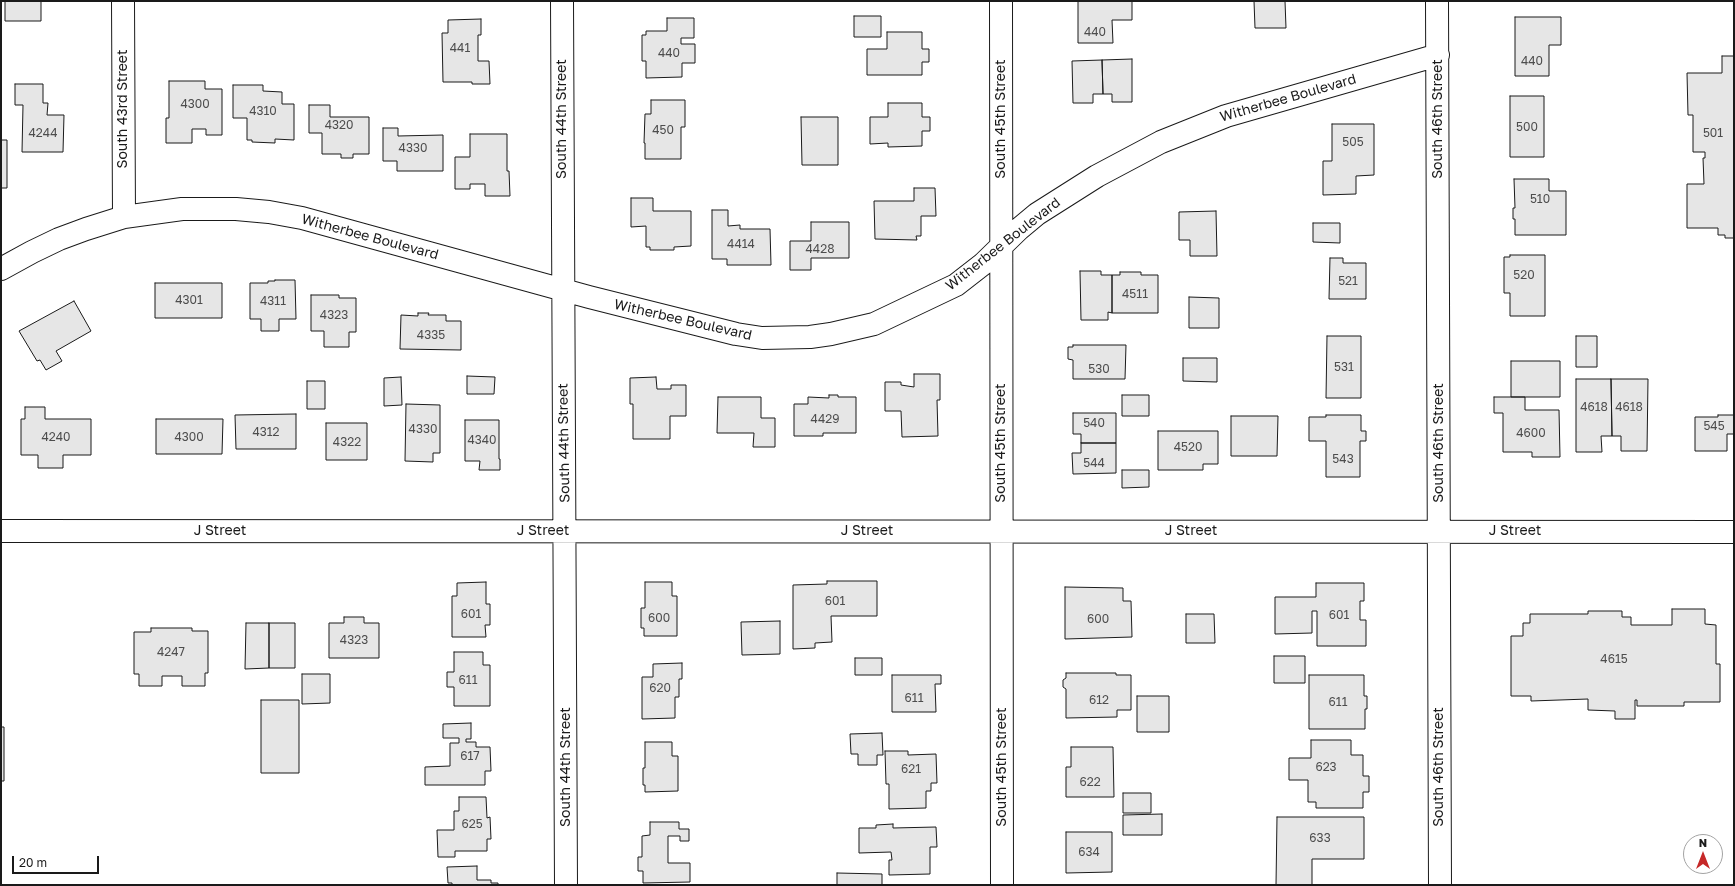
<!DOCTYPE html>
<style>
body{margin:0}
#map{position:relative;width:1735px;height:886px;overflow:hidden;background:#fff;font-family:"Golos Text",sans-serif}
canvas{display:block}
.frame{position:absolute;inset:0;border:2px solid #1a1a1a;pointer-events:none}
.north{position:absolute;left:1683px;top:834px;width:40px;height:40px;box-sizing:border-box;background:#fff;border:1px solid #a3a3a3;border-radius:50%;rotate:0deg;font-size:11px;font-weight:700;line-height:16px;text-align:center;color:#1a1a1a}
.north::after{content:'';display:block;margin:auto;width:14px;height:18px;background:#c62828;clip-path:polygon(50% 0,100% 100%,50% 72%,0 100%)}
.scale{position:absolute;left:12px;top:856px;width:87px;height:18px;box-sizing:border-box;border:2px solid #1a1a1a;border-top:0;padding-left:5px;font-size:12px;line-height:14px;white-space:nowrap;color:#1a1a1a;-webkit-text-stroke:3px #fff;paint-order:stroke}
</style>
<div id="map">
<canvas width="1735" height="886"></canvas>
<div class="frame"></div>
<div class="north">N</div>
<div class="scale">20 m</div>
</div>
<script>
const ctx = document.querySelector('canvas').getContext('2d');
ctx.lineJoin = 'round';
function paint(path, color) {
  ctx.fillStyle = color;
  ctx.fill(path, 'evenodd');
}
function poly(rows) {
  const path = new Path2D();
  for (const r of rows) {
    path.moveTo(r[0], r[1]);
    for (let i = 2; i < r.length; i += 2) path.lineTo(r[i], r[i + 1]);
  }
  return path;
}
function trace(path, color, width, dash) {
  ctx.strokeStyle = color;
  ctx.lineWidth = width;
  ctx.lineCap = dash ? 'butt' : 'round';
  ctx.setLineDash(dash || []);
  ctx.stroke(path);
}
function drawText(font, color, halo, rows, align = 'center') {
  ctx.font = font + ' "Golos Text",sans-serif';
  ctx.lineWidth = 3;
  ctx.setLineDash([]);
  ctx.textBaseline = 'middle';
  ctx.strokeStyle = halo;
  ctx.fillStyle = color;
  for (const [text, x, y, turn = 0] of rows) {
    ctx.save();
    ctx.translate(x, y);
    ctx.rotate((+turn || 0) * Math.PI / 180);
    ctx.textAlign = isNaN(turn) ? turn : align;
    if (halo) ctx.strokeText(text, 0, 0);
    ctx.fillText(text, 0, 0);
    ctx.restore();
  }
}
const building = poly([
 [5,1,41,1,41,21,5,21,5,1],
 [1078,1,1132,1,1132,20,1112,20,1113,43,1078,43,1078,1],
 [1254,1,1285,1,1286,28,1255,28,1254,1],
 [854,16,881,16,881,37,854,37,854,16],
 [1515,17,1561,17,1561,45,1549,45,1549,76,1515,76,1515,17],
 [667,18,694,18,694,38,681,38,681,44,695,44,695,63,682,63,682,77,646,78,646,61,642,61,642,35,646,35,646,31,667,31,667,18],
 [481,19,481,35,478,35,478,61,489,61,490,84,472,84,472,82,443,82,442,33,448,33,448,20,481,19],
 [887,32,922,32,922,49,929,49,929,62,922,62,922,75,867,75,867,49,887,49,887,32],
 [1722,56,1734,56,1734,238,1725,238,1725,235,1718,235,1718,228,1687,228,1687,184,1704,184,1703,158,1705,158,1705,152,1693,152,1693,115,1688,115,1687,73,1722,73,1722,56],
 [1132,59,1132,102,1112,102,1112,94,1103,94,1102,60,1132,59],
 [1102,60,1103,94,1093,94,1093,103,1073,103,1072,61,1102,60],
 [169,81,205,81,205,89,222,89,222,135,206,135,206,129,192,129,192,143,166,143,166,118,169,118,169,81],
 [15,84,43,84,43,103,48,103,47,115,64,115,63,152,22,152,23,105,15,105,15,84],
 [233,85,263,85,263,91,282,92,282,104,294,104,294,140,275,139,275,143,252,142,252,140,247,140,247,118,233,118,233,85],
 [1510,96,1544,96,1544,157,1510,157,1510,96],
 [651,100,685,100,685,127,681,127,681,159,645,159,645,143,644,143,645,114,651,114,651,100],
 [888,103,922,103,922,117,930,117,930,131,922,131,922,146,888,147,888,143,870,144,870,117,888,117,888,103],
 [309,105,330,105,330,117,369,117,369,154,353,154,353,158,341,158,341,154,322,154,322,133,309,133,309,105],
 [801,117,838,117,838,165,802,165,801,117],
 [1332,124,1374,124,1374,175,1356,176,1356,194,1323,195,1323,161,1332,161,1332,124],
 [383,128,398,128,398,136,443,135,443,171,397,171,397,161,383,161,383,128],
 [470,134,507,134,507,171,509,171,510,196,485,196,485,184,470,184,470,189,455,189,455,157,470,157,470,134],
 [1,140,7,140,7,188,1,188,1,140],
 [1514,179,1549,179,1549,191,1566,191,1566,235,1515,235,1515,219,1513,219,1513,208,1515,208,1514,179],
 [914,188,935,188,936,216,921,216,921,236,916,236,917,240,875,239,874,201,914,201,914,188],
 [631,198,653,198,653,211,691,211,691,246,674,247,674,250,650,250,650,247,646,247,646,226,631,227,631,198],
 [712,210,728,210,728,226,740,225,740,229,770,229,771,265,727,265,727,259,712,259,712,210],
 [1216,211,1217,256,1190,256,1190,240,1179,240,1179,212,1216,211],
 [811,222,849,222,849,258,811,258,811,270,790,270,790,241,811,241,811,222],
 [1313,223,1340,223,1340,243,1313,242,1313,223],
 [1510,255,1545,255,1545,316,1510,316,1510,293,1504,293,1504,257,1510,257,1510,255],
 [1330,258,1343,258,1343,263,1366,263,1366,299,1329,299,1330,258],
 [1080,271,1101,271,1101,275,1112,275,1112,313,1108,312,1108,320,1081,320,1080,271],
 [1120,272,1141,272,1141,275,1158,275,1158,313,1112,313,1112,275,1120,275,1120,272],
 [275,280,295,280,296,319,279,319,279,331,261,331,261,319,250,319,250,283,268,283,268,281,275,281,275,280],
 [155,283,222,283,222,318,155,318,155,283],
 [311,295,339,295,339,298,356,298,356,332,349,332,349,347,324,347,324,331,311,331,311,295],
 [1189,297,1219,298,1219,328,1189,328,1189,297],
 [74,301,91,331,56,351,62,361,46,370,40,360,37,361,19,331,74,301],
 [418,313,429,313,428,315,446,315,446,321,461,321,461,350,400,349,401,315,418,316,418,313],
 [1327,336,1361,336,1361,398,1326,398,1327,336],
 [1576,336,1597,336,1597,367,1576,367,1576,336],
 [1073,345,1126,345,1125,379,1073,379,1073,360,1068,359,1068,347,1073,347,1073,345],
 [1183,358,1217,358,1217,382,1183,381,1183,358],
 [1511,361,1560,361,1560,397,1511,397,1511,361],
 [914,374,940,374,940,400,937,400,938,436,902,437,901,411,885,411,885,382,901,382,901,385,914,387,914,374],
 [467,376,495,377,494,394,467,394,467,376],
 [401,377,402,405,384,406,384,378,401,377],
 [656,377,657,389,671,389,671,385,686,385,686,416,670,416,670,439,633,439,633,404,630,404,630,378,656,377],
 [1576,379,1611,379,1612,436,1601,436,1602,452,1576,452,1576,379],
 [1611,379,1648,379,1647,451,1621,451,1621,436,1612,436,1611,379],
 [307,381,325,381,325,409,307,409,307,381],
 [829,395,838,395,838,397,856,397,856,433,823,433,823,436,794,436,794,404,808,404,808,397,829,398,829,395],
 [1122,395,1149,395,1149,416,1122,416,1122,395],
 [718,397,761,397,761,418,775,418,775,447,753,447,754,433,717,433,718,397],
 [1494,397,1525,397,1525,410,1559,410,1560,457,1532,457,1532,452,1503,452,1503,413,1494,413,1494,397],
 [406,404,440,405,440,453,433,453,433,462,405,461,406,404],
 [25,407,45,407,45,419,91,419,91,455,63,455,63,468,38,468,38,455,21,455,21,419,25,419,25,407],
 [1073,413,1116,413,1116,443,1081,443,1081,434,1073,434,1073,413],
 [296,414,296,449,236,449,235,415,296,414],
 [1326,415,1361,415,1361,431,1366,431,1366,441,1360,441,1360,477,1326,477,1326,441,1309,441,1309,417,1326,417,1326,415],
 [1718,415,1734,415,1734,434,1727,434,1727,451,1695,451,1695,417,1718,417,1718,415],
 [1231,416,1278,416,1277,456,1231,456,1231,416],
 [156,419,223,419,222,454,156,454,156,419],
 [465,420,499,420,499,459,500,459,500,470,479,470,480,461,465,461,465,420],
 [326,423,367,423,367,460,326,460,326,423],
 [1158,431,1218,431,1218,464,1203,464,1203,470,1158,470,1158,431],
 [1081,443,1116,443,1116,473,1073,474,1072,453,1081,453,1081,443],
 [1122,470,1149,470,1149,487,1122,488,1122,470],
 [827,581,877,581,877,616,831,616,832,642,815,643,815,648,793,649,793,585,827,584,827,581],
 [486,582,486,604,490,604,490,625,485,625,486,637,452,637,452,596,457,596,457,583,486,582],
 [645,582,672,582,672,596,677,596,677,636,644,636,644,628,641,628,641,608,645,608,645,582],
 [1316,583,1364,583,1364,601,1360,601,1360,620,1366,620,1366,646,1317,646,1317,611,1312,611,1312,633,1275,634,1275,597,1316,597,1316,583],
 [1065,587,1123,588,1123,601,1131,601,1132,637,1065,639,1065,587],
 [1672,609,1705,609,1705,624,1716,625,1716,664,1720,664,1720,702,1684,702,1684,706,1637,706,1637,700,1635,700,1635,719,1615,719,1615,711,1588,710,1588,699,1531,701,1531,696,1511,696,1511,636,1523,636,1523,623,1530,623,1530,614,1588,614,1588,611,1622,611,1622,617,1631,617,1631,625,1672,625,1672,609],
 [1186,614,1214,614,1215,643,1186,643,1186,614],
 [344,617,364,617,364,623,379,623,379,658,329,658,329,623,344,623,344,617],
 [780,621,780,654,742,655,741,622,780,621],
 [246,623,269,623,269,668,245,669,246,623],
 [269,623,295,623,295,668,269,668,269,623],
 [151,628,192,628,192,631,208,631,208,673,205,673,205,686,182,686,182,676,162,676,162,686,139,686,139,674,134,674,134,632,151,632,151,628],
 [454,652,483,652,483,665,490,665,490,706,454,706,454,687,447,687,447,672,454,672,454,652],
 [1274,656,1305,656,1305,683,1274,683,1274,656],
 [855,658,882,658,882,675,855,675,855,658],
 [682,663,682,679,679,679,679,697,675,697,675,718,642,719,642,677,653,677,653,664,682,663],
 [1066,673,1116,673,1116,675,1131,675,1131,710,1117,710,1117,717,1066,718,1066,689,1063,687,1063,680,1066,678,1066,673],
 [302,674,330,674,330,703,302,704,302,674],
 [892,675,941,675,941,684,935,684,936,712,892,712,892,675],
 [1309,675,1364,675,1364,696,1367,696,1367,709,1365,709,1365,729,1309,729,1309,675],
 [1137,696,1169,696,1169,732,1137,732,1137,696],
 [261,700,299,700,299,773,261,773,261,700],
 [1,713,1,727,4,727,4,781,1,781,1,713],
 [471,723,471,739,466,739,466,742,476,742,476,747,490,747,491,771,485,771,485,785,425,785,425,767,450,766,450,743,459,743,459,738,443,738,443,724,471,723],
 [882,733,883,755,877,755,877,765,858,765,858,754,851,754,850,734,882,733],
 [1311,740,1351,740,1351,755,1363,755,1363,776,1369,776,1369,792,1363,792,1363,808,1316,808,1316,802,1308,802,1308,780,1289,780,1289,758,1311,758,1311,740],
 [645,742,672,742,672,756,678,756,678,791,645,792,645,785,643,785,643,768,645,768,645,742],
 [1071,747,1113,747,1114,797,1066,797,1066,767,1071,767,1071,747],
 [885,751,908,751,908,755,936,754,937,783,931,783,931,791,926,791,926,808,889,809,889,784,886,784,885,751],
 [1123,793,1151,793,1151,813,1123,813,1123,793],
 [459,797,486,797,487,818,490,817,491,839,487,839,487,851,455,851,455,857,438,857,437,830,454,830,454,811,459,811,459,797],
 [1162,814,1162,835,1123,835,1123,815,1162,814],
 [1277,817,1364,817,1364,859,1312,859,1312,885,1276,885,1277,817],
 [650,822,679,822,679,829,689,829,689,841,680,841,680,836,668,836,668,863,690,863,690,882,643,883,643,871,638,871,638,857,642,857,642,836,650,835,650,822],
 [893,824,893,828,936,827,937,847,930,847,930,874,889,875,889,860,892,860,891,852,859,853,859,828,876,828,876,825,893,824],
 [1066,832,1112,832,1112,872,1066,873,1066,832],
 [477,866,477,880,491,880,491,883,498,883,498,885,452,885,452,883,448,883,447,867,477,866],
 [837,873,882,874,882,885,837,885,837,873]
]);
const minor = poly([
 [123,1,124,217],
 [562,1,566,885],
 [1001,1,1002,885],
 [1437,1,1440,885],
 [1,269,32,252,59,239,86,229,124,217,182,209,236,209,269,212,302,218,589,297,736,334,762,338,810,337,831,334,874,324,956,285,983,264,1019,229,1037,214,1097,176,1161,142,1226,116,1438,55],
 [1,531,1734,532]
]);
const numberNames = [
 ["440",1095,32],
 ["441",460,48],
 ["440",669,53],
 ["440",1532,61],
 ["4300",195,104],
 ["4310",263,111],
 ["4320",339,125],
 ["500",1527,127],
 ["450",663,130],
 ["4244",43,133],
 ["501",1713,133],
 ["505",1353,142],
 ["4330",413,148],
 ["510",1540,199],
 ["4414",741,244],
 ["4428",820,249],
 ["520",1524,275],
 ["521",1348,281],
 ["4511",1135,294],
 ["4301",189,300],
 ["4311",273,301],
 ["4323",334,315],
 ["4335",431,335],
 ["531",1344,367],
 ["530",1099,369],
 ["4618",1594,407],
 ["4618",1629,407],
 ["4429",825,419],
 ["540",1094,423],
 ["545",1714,426],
 ["4330",423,429],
 ["4312",266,432],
 ["4600",1531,433],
 ["4240",56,437],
 ["4300",189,437],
 ["4340",482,440],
 ["4322",347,442],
 ["4520",1188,447],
 ["543",1343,459],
 ["544",1094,463],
 ["601",835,601],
 ["601",471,614],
 ["601",1339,615],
 ["600",659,618],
 ["600",1098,619],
 ["4323",354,640],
 ["4247",171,652],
 ["4615",1614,659],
 ["611",468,680],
 ["620",660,688],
 ["611",914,698],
 ["612",1099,700],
 ["611",1338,702],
 ["617",470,756],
 ["623",1326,767],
 ["621",911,769],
 ["622",1090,782],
 ["625",472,824],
 ["633",1320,838],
 ["634",1089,852]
];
const streetNames = [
 ["Witherbee Boulevard",1288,98,-16],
 ["South 43rd Street",123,109,-90],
 ["South 44th Street",562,119,-90],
 ["South 45th Street",1001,119,-90],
 ["South 46th Street",1438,119,-90],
 ["Witherbee Boulevard",370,237,15],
 ["Witherbee Boulevard",1003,244,-38],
 ["Witherbee Boulevard",683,320,13],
 ["South 44th Street",564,443,-91],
 ["South 45th Street",1001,443,-90],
 ["South 46th Street",1439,443,-90],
 ["J Street",220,531],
 ["J Street",543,531],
 ["J Street",867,531],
 ["J Street",1191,531],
 ["J Street",1515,531],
 ["South 44th Street",566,767,-90],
 ["South 45th Street",1002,767,-90],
 ["South 46th Street",1439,767,-90]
];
paint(building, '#e6e6e6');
trace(building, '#1a1a1a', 1);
trace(minor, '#1a1a1a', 24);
trace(minor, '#fff', 22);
drawText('12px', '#4d4d4d', null, numberNames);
drawText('14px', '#1a1a1a', '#fff', streetNames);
</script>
